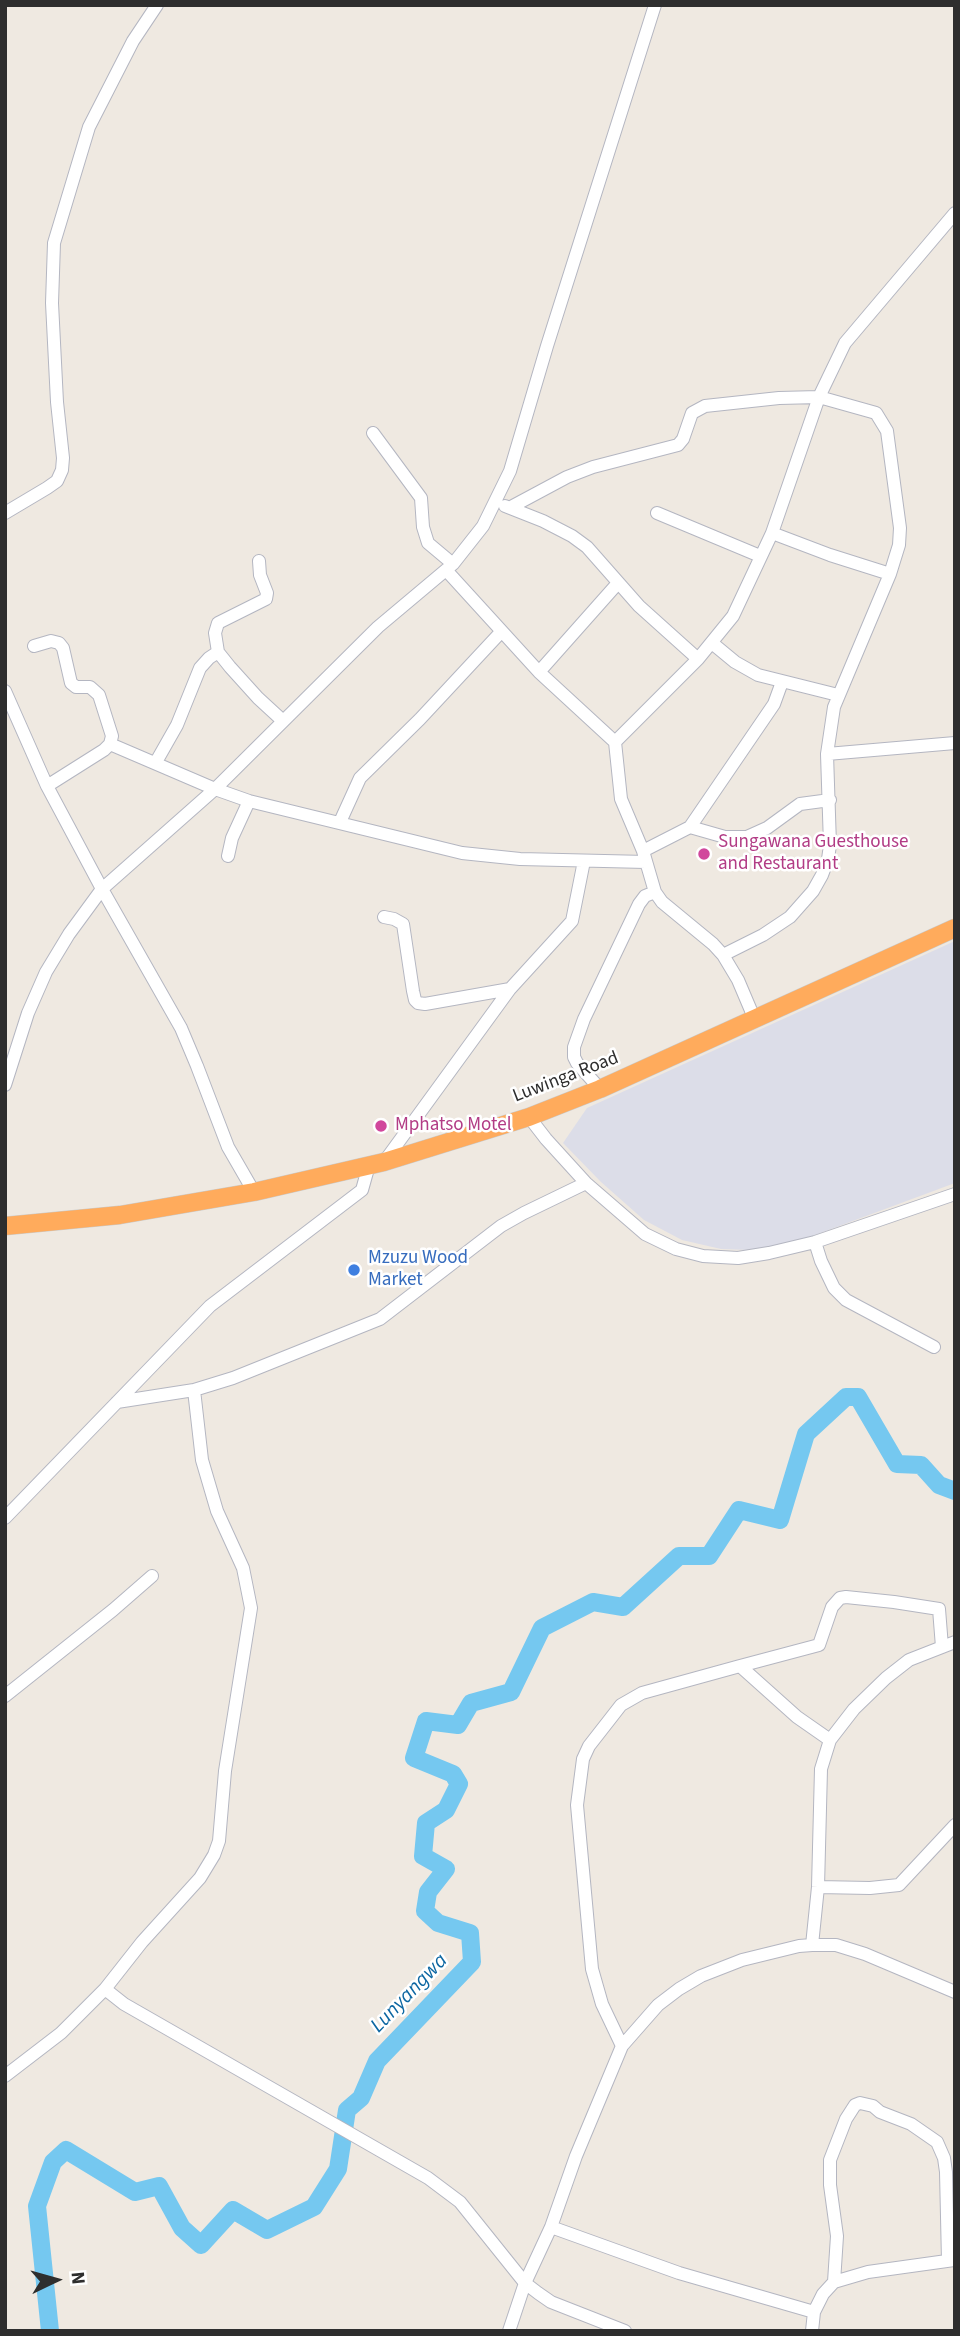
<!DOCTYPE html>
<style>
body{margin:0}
#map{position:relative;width:960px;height:2336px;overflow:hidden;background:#efe9e1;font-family:"Source Sans 3",sans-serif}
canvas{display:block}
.frame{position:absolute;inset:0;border:7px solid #2e2e2e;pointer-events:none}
.north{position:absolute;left:21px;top:2245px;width:70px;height:70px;-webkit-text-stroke:5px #fff;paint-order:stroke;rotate:85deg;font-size:19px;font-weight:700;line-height:28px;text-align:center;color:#2e2e2e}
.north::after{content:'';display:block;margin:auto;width:24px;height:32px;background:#2e2e2e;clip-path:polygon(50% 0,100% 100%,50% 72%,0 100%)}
</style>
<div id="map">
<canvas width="960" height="2336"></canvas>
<div class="frame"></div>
<div class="north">N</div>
</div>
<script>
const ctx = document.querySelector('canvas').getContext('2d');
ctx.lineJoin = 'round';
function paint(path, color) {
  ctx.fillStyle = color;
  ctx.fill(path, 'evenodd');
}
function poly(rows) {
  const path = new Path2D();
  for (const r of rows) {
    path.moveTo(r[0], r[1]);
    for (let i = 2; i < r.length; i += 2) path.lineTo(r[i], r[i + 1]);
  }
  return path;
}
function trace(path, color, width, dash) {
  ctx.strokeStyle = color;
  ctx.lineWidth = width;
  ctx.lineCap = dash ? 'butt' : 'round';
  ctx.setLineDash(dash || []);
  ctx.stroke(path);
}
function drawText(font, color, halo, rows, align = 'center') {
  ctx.font = font + ' "Source Sans 3",sans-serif';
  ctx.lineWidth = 5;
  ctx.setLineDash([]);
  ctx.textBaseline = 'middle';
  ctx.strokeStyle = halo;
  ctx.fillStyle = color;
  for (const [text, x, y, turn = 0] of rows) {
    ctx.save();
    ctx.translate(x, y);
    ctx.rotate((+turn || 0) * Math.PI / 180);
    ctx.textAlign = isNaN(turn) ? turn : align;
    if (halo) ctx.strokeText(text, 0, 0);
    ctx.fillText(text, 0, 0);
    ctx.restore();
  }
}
const airport = poly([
 [955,941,955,1183,799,1241,749,1250,721,1249,682,1240,644,1220,601,1182,563,1143,587,1108]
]);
const river = poly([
 [50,2331,37,2206,53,2162,66,2150,135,2192,159,2186,182,2228,201,2245,233,2210,267,2230,314,2207,338,2169,347,2110,361,2098,377,2061,472,1962,470,1933,438,1923,425,1911,428,1892,446,1869,423,1856,426,1823,446,1810,459,1784,453,1774,414,1758,426,1721,458,1725,471,1703,511,1692,542,1628,593,1602,623,1607,679,1556,709,1556,739,1510,780,1520,806,1434,846,1397,858,1397,897,1464,921,1465,939,1485,955,1491]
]);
const minor = poly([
 [373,433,421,498,423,527,428,543,453,564],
 [505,506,543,521,572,536,587,547,639,606,698,659],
 [511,507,567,477,593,467,678,445,683,439,692,413,705,406,779,398,819,397,876,413,887,431,900,528,899,545,890,574],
 [5,513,47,488,57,481,62,470,63,458,57,402,52,303,54,243,89,127,133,41,157,5],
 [657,513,760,556],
 [259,561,260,575,267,593,266,599,218,623,215,633,218,652,230,667,258,698,283,721],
 [446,570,539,672,615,742],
 [712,643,735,662,758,675,838,695],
 [34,646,51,641,59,643,63,648,71,683,76,687,90,687,99,695,112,736,110,744,104,750,47,786],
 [539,672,618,583],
 [5,691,47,786,102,889,181,1028,197,1066,228,1147,254,1192],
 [110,744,215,789,249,801,462,853,520,859,646,862],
 [827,754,955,743],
 [156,762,177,725,200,668,209,658,218,652],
 [340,822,360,778,420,719,501,632],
 [690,827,725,837,747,837,767,828,800,804,830,800],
 [643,851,690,827,774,704,782,682],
 [228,856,232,838,249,801],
 [384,917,394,919,403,924,413,991,415,1000,418,1003,425,1004,510,989],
 [723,955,763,935,790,917,813,891,822,875,828,859,830,845,827,754,834,707,890,574,830,555,772,533],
 [755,1020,738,980,723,955,713,944,662,902,655,892,643,851,621,799,615,742,698,659,733,616,772,533,819,397,845,343,955,213],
 [5,1085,28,1013,46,972,69,934,102,889,215,789,378,627,453,564,483,526,510,471,547,346,655,5],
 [600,1089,577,1063,574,1057,574,1047,584,1019,639,904,645,896,655,892],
 [529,1117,546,1139,586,1183,645,1234,676,1249,703,1256,738,1258,769,1253,815,1242,955,1194],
 [384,1162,510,989,572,921,584,861],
 [815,1242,821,1261,834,1288,846,1300,934,1347],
 [194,1390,202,1460,217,1511,243,1568,251,1608,225,1771,219,1841,214,1855,200,1878,142,1942,105,1989,124,2004,428,2178,460,2202,525,2283,538,2293,551,2302,625,2331],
 [117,1402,194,1390,233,1378,380,1319,501,1226,524,1213,586,1183],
 [5,1518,210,1306,362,1190,369,1165],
 [740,1666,819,1645,832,1607,840,1598,846,1597,894,1602,939,1609,942,1647],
 [5,1696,113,1610,152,1576],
 [818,1887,870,1888,899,1885,955,1825],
 [812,1945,818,1887,821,1769,830,1740,854,1709,886,1678,909,1660,955,1642],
 [622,2046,602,2004,592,1969,577,1805,583,1759,589,1746,621,1705,642,1693,740,1666,797,1717,830,1740],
 [5,2076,61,2033,105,1989],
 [551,2227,679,2273,814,2312],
 [834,2282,837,2236,830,2185,830,2160,846,2119,855,2105,860,2103,873,2106,880,2112,911,2124,937,2142,944,2158,946,2172,948,2261],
 [509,2331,525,2283,551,2227,576,2156,622,2046,658,2005,679,1989,701,1976,742,1960,799,1946,812,1945,836,1945,865,1954,955,1992],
 [812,2331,814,2312,823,2294,834,2282,868,2272,954,2260]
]);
const highway = poly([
 [5,1226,120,1215,254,1192,384,1162,529,1117,600,1089,955,928]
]);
const markers = [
 [704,854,7,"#d1479c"],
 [381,1126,7,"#d1479c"],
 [354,1270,7,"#3f7fe0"]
];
const hotelNames = [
 ["Sungawana Guesthouse",718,843],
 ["and Restaurant",718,865],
 ["Mphatso Motel",395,1126]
];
const streetNames = [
 ["Luwinga Road",566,1078,-21]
];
const shopNames = [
 ["Mzuzu Wood",368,1259],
 ["Market",368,1281]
];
const waterNames = [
 ["Lunyangwa",410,1994,-46]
];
paint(airport, '#dcdde8');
trace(river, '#75c8f0', 18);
trace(minor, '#b4b6c1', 14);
trace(highway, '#c9c9c9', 19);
trace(minor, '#fff', 12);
trace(highway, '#ffab5c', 18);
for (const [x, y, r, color] of markers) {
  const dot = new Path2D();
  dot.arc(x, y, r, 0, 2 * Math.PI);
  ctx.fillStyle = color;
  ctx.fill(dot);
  trace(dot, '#fff', 2.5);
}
drawText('19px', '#b23c85', '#fff', hotelNames, 'left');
drawText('19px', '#2e2e2e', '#fff', streetNames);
drawText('19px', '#366cbe', '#fff', shopNames, 'left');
drawText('italic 21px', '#0d67a2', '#fff', waterNames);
</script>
